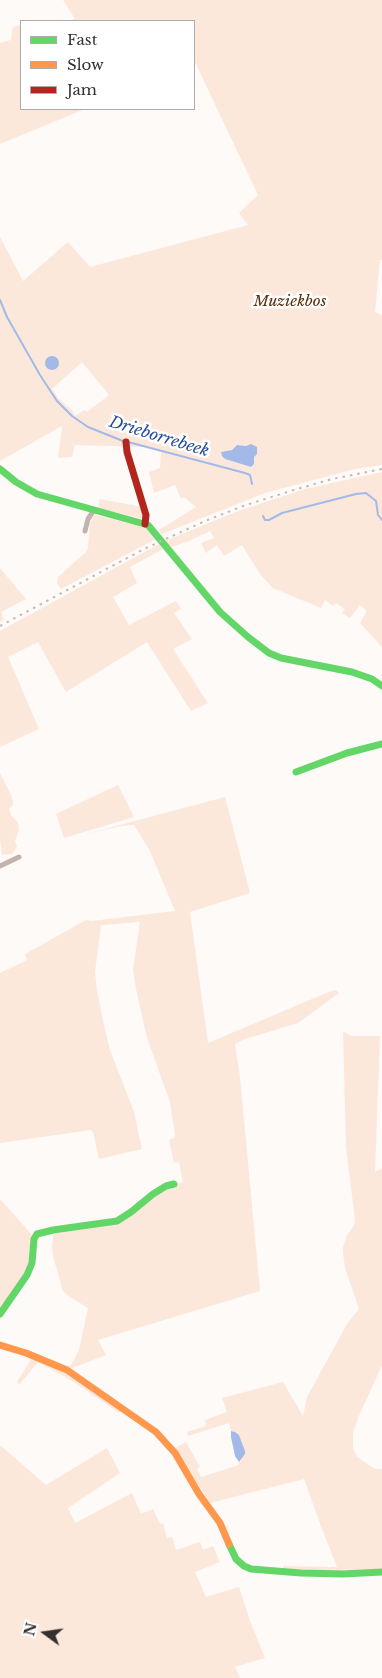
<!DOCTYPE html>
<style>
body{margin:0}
#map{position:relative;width:382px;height:1678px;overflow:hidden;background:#fdfaf8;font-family:"Libre Baskerville",serif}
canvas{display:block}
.legend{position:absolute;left:20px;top:20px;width:175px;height:90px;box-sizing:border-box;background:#fff;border:1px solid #adacab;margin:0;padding:6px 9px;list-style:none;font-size:15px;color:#33302e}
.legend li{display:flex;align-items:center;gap:10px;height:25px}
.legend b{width:25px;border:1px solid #adacab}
.north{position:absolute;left:20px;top:1608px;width:50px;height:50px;-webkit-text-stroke:4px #fff;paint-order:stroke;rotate:284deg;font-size:14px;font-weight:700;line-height:20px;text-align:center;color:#33302e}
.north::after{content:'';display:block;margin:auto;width:18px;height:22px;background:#33302e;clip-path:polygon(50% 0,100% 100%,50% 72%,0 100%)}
</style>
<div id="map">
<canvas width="382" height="1678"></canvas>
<ul class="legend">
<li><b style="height:6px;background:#63d668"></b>Fast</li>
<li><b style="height:6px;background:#ff974d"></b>Slow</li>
<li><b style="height:6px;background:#b3261e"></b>Jam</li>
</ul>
<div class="north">N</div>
</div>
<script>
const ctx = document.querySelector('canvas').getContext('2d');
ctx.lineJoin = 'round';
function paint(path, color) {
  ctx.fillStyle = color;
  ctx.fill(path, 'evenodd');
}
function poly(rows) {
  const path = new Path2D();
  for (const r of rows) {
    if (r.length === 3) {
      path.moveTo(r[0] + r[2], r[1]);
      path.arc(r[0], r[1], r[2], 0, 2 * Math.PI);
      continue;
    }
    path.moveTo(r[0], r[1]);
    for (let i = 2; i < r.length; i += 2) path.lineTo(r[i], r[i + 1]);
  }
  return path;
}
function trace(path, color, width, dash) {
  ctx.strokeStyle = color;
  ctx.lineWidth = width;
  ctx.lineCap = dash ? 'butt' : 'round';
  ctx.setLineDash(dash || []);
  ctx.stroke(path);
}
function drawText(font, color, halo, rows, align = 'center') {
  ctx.font = font + ' "Libre Baskerville",serif';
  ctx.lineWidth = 5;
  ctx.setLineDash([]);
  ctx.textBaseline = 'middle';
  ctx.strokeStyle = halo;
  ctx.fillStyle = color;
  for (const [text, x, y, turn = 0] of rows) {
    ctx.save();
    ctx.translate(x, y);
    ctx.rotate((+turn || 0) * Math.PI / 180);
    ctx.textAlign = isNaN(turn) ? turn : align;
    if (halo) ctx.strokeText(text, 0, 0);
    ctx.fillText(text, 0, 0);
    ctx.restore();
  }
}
const green = poly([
 [63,0,382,0,382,260,380,260,375,312,382,315,382,465,355,469,265,493,162,534,159,530,196,507,184,497,181,499,175,485,154,493,149,472,160,468,161,452,143,447,75,445,72,457,58,458,62,426,0,461,0,237,23,281,68,242,90,267,248,225,239,213,258,195,194,60,194,21,67,21,75,19],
 [82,362,109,395,87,412,85,410,75,416,72,410,59,399,52,389],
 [237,445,257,447,254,457,254,464,251,467,225,459,221,452,232,450],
 [21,25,21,109,85,109,0,144,0,43,11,40,12,30,14,27],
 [382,472,382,647,360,623,367,611,360,605,350,618,342,613,345,609,336,603,333,606,325,600,321,608,273,588,260,574,242,545,224,556,217,545,206,553,201,543,214,538,210,531,189,541,169,548,165,541,238,511,305,489],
 [100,499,142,507,144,514,143,519,98,508],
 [96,515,146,528,150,531,156,539,61,589,57,583,58,577,86,552,88,548,90,523,94,516],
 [159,544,163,549,130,567,137,583,113,597,129,625,176,601,181,609,174,613,192,639,173,649,208,703,191,711,147,642,66,692,38,642,8,657,39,729,0,747,0,631],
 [0,568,26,599,1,612,4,620,0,622],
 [0,773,12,797,13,805,9,809,11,815,18,823,19,830,15,841,17,846,15,850,12,854,2,855,0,839],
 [118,785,134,817,64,838,56,814],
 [225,797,250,893,190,912,208,1043,331,991,336,990,339,993,298,1023,245,1039,235,1044,240,1077,260,1291,98,1340,106,1355,70,1369,68,1367,71,1365,79,1350,88,1308,67,1295,63,1291,53,1256,52,1245,54,1232,115,1224,165,1188,183,1182,179,1162,174,1163,169,1140,174,1138,175,1134,170,1102,147,1038,136,989,133,970,140,922,101,925,95,972,97,991,105,1030,110,1050,134,1112,142,1149,99,1159,93,1132,91,1130,0,1143,0,973,27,960,25,954,86,920,92,921,175,911,150,851,134,825,122,826,86,834],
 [343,1031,351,1036,380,1036,375,1172,382,1168,382,1365,358,1418,353,1433,353,1448,357,1457,375,1469,382,1469,382,1570,339,1572,283,1569,283,1566,337,1567,322,1529,304,1479,210,1503,175,1448,186,1442,200,1467,197,1469,201,1477,239,1465,239,1462,241,1461,242,1441,235,1432,231,1431,229,1423,188,1436,187,1432,206,1426,205,1420,227,1412,222,1398,283,1382,303,1416,307,1397,347,1324,359,1309,345,1268,343,1252,343,1247,347,1235,354,1226,355,1220,346,1147],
 [0,1199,34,1237,31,1258,23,1276,0,1310],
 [32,1358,57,1367,122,1410,119,1413,74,1382,38,1362,19,1385,17,1382],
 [0,1445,46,1485,107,1448,120,1473,68,1508,75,1523,132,1493,141,1514,153,1509,160,1524,163,1523,167,1538,172,1537,176,1550,200,1542,203,1550,213,1546,220,1562,195,1572,206,1597,239,1587,250,1621,265,1658,235,1667,240,1678,0,1678]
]);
const water = poly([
 [52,363,7],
 [251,444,257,447,257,454,254,457,254,464,251,467,225,459,222,456,221,452,232,450,237,445,246,446],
 [231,1431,235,1432,239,1435,245,1451,245,1454,239,1462,235,1456,231,1437]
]);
const stream = poly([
 [0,300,7,317,40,375,57,401,72,416,88,427,123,441],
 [128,442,245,473,250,475,252,484],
 [263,516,265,520,269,520,282,513,356,494,366,493,376,501,378,515,382,520]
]);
const street = poly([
 [85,531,88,519,94,510],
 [0,866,19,857]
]);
const fast = poly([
 [0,469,16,482,37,494,148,525,220,612,248,637,269,653,281,658,352,672,372,679,382,686],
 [296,772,347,753,382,744],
 [0,1314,27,1275,32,1263,34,1239,37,1234,53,1230,117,1221,131,1212,153,1194,166,1186,174,1184],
 [229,1544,236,1559,244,1566,251,1569,301,1573,343,1574,382,1572]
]);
const slow = poly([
 [0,1345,26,1353,67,1370,156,1432,175,1453,199,1494,220,1523,229,1544]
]);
const jam = poly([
 [126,442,127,452,146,515,145,524]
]);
const rail = poly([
 [0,626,144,549,205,521,246,505,294,490,332,479,382,469]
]);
const parkNames = [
 ["Muziekbos",290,302]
];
const waterNames = [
 ["Drieborrebeek",159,437,17]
];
paint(green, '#fce7db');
paint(water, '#a3bae9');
trace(stream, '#a3bae9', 2);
trace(street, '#c3b2ad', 5);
trace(fast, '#63d668', 7);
trace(slow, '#ff974d', 7);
trace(jam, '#b3261e', 7);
trace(rail, '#c2bab7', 2, [2.5, 5]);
drawText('italic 15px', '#5e2f0d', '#fff', parkNames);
drawText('italic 16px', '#264c9b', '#fff', waterNames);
</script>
